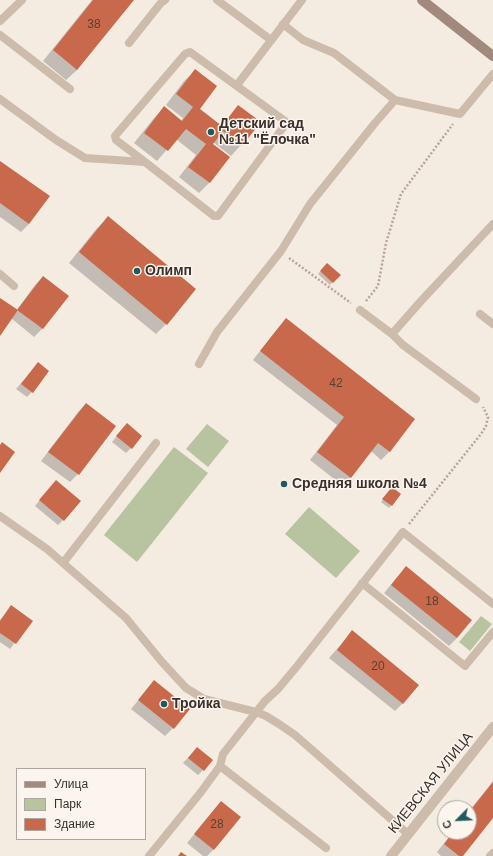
<!DOCTYPE html>
<meta charset="utf-8">
<style>
body{margin:0}
#map{position:relative;width:493px;height:856px;overflow:hidden;background:#f4ebe1;font-family:Arial,sans-serif}
canvas{display:block}
.legend{position:absolute;left:16px;top:768px;width:130px;height:72px;box-sizing:border-box;background:#fbf5ee;border:1px solid #aea6a0;margin:0;padding:5px 7px;list-style:none;font-size:12px;color:#3b302b}
.legend li{display:flex;align-items:center;gap:8px;height:20px}
.legend b{width:20px;border:1px solid #aea6a0}
.north{position:absolute;left:437px;top:800px;width:40px;height:40px;box-sizing:border-box;background:#fbf5ee;border:1px solid #aea6a0;border-radius:50%;rotate:246deg;font-size:11px;font-weight:700;line-height:16px;text-align:center;color:#3b302b}
.north::after{content:'';display:block;margin:auto;width:14px;height:18px;background:#1f5a5e;clip-path:polygon(50% 0,100% 100%,50% 72%,0 100%)}
</style>
<div id="map">
<canvas width="493" height="856"></canvas>
<ul class="legend">
<li><b style="height:5px;background:#a18a7d"></b>Улица</li>
<li><b style="height:11px;background:#b8c4a0"></b>Парк</li>
<li><b style="height:11px;background:#c8694b"></b>Здание</li>
</ul>
<div class="north">С</div>
</div>
<script>
const ctx = document.querySelector('canvas').getContext('2d');
ctx.lineJoin = 'round';
function paint(path, color) {
  ctx.fillStyle = color;
  ctx.fill(path, 'evenodd');
}
function poly(rows) {
  const path = new Path2D();
  for (const r of rows) {
    path.moveTo(r[0], r[1]);
    for (let i = 2; i < r.length; i += 2) path.lineTo(r[i], r[i + 1]);
  }
  return path;
}
function trace(path, color, width, dash) {
  ctx.strokeStyle = color;
  ctx.lineWidth = width;
  ctx.lineCap = dash ? 'butt' : 'round';
  ctx.setLineDash(dash || []);
  ctx.stroke(path);
}
function drawText(font, color, halo, rows, align = 'center') {
  ctx.font = font + ' Arial,sans-serif';
  ctx.lineWidth = 3;
  ctx.setLineDash([]);
  ctx.textBaseline = 'middle';
  ctx.strokeStyle = halo;
  ctx.fillStyle = color;
  for (const [text, x, y, turn = 0] of rows) {
    ctx.save();
    ctx.translate(x, y);
    ctx.rotate((+turn || 0) * Math.PI / 180);
    ctx.textAlign = isNaN(turn) ? turn : align;
    if (halo) ctx.strokeText(text, 0, 0);
    ctx.fillText(text, 0, 0);
    ctx.restore();
  }
}
const green = poly([
 [207,424,229,441,208,467,186,449],
 [174,447,208,473,137,562,104,535],
 [309,507,360,551,336,578,285,534],
 [481,616,492,624,470,651,459,642]
]);
const shadow = poly([
 [92,0,133,0,77,70,66,80,43,61],
 [195,71,198,109,221,126,239,106,259,122,241,145,231,156,213,142,212,144,228,158,209,183,199,193,179,177,196,155,176,139,157,161,134,143,154,118,164,108,181,121,183,118,166,105,184,81],
 [0,162,29,224,21,232,0,217],
 [108,218,166,324,156,334,69,263,97,228],
 [327,264,339,275,330,285,318,274],
 [43,277,67,296,42,329,34,337,11,318,0,334,0,300,16,311,35,285],
 [286,320,414,419,389,452,381,460,371,451,350,478,343,486,310,460,337,425,253,360,278,328],
 [38,363,32,392,27,397,16,389],
 [86,404,115,426,78,474,70,482,41,461,78,412],
 [122,430,131,448,126,453,112,442],
 [51,486,63,520,58,525,35,506],
 [390,491,400,494,389,508,381,502],
 [398,576,457,638,449,646,384,593],
 [11,607,31,621,10,649,0,642,0,620],
 [352,632,403,703,395,711,329,658],
 [147,690,173,728,165,736,131,709],
 [197,748,203,770,198,775,183,763],
 [493,781,493,816,461,856,441,856,437,852,453,832,469,832,469,811],
 [221,802,239,817,213,850,207,856,203,856,187,843]
]);
const building = poly([
 [93,0,134,0,77,70,53,50],
 [195,69,217,86,200,109,222,126,238,105,261,122,242,146,223,131,213,144,230,157,210,183,188,167,206,144,186,129,168,151,144,133,164,106,182,121,193,107,176,94],
 [0,161,50,196,29,224,0,203],
 [108,216,196,289,167,325,79,252],
 [327,263,341,275,333,283,320,271],
 [43,276,69,296,43,329,17,310],
 [0,298,18,310,0,336],
 [286,318,415,419,390,452,378,443,351,478,317,452,344,417,260,351],
 [38,362,49,371,33,393,21,384],
 [86,403,116,426,79,475,48,452],
 [127,423,142,436,132,449,116,436],
 [2,442,15,452,0,473,0,445],
 [56,480,81,501,64,521,39,500],
 [392,487,401,494,392,506,382,499],
 [406,566,472,620,457,638,391,585],
 [11,605,33,621,16,644,0,633,0,621],
 [352,630,419,685,403,704,337,650],
 [154,680,190,709,174,729,138,700],
 [197,747,213,760,204,771,188,758],
 [493,782,493,818,463,856,459,856,444,844,453,832,469,832,469,812],
 [221,801,241,817,214,850,194,834],
 [181,852,187,856,178,856]
]);
const path = poly([
 [289,258,351,303],
 [366,301,378,286,386,243,401,194,453,124],
 [409,524,481,434,486,426,488,417,483,407]
]);
const lane = poly([
 [217,0,271,40],
 [0,21,22,0],
 [283,24,303,40,334,53,395,100],
 [0,35,70,89],
 [129,43,160,4,165,0],
 [237,85,302,0],
 [0,99,56,140,85,158,145,162,214,216,218,216,285,125,285,121,190,52,185,54,115,136,116,140,145,162],
 [0,274,14,286],
 [360,310,392,334,403,345,476,399],
 [480,314,493,324],
 [392,334,421,301,493,224],
 [199,364,217,332,281,251,310,204,375,123,395,100,460,114,493,74],
 [0,516,47,549,126,618,162,662,186,688,204,699,256,712,266,716,279,724,295,735,408,834],
 [63,563,156,443],
 [362,583,465,666,493,632],
 [220,766,326,848],
 [149,856,201,792,220,766,223,754,265,701,278,689,298,665,403,532,493,604],
 [490,856,493,853]
]);
const street = poly([
 [391,856,493,727]
]);
const secondary = poly([
 [422,0,493,56]
]);
const markers = [
 [211,132,4,"#1f5a5e"],
 [137,271,4,"#1f5a5e"],
 [284,484,4,"#1f5a5e"],
 [164,704,4,"#1f5a5e"]
];
const numberNames = [
 ["38",94,25],
 ["42",336,384],
 ["18",432,602],
 ["20",378,667],
 ["28",217,825]
];
const poiNames = [
 ["Детский сад",219,124],
 ["№11 \"Ёлочка\"",219,140],
 ["Олимп",145,271],
 ["Средняя школа №4",292,484],
 ["Тройка",172,704]
];
const streetNames = [
 ["КИЕВСКАЯ УЛИЦА",431,783,-51]
];
paint(green, '#b8c4a0');
paint(shadow, '#0003');
paint(building, '#c8694b');
trace(path, '#b9a596', 2.5, [2, 2]);
trace(lane, '#cdbbac', 8);
trace(street, '#cdbbac', 10);
trace(secondary, '#a18a7d', 10);
for (const [x, y, r, color] of markers) {
  const dot = new Path2D();
  dot.arc(x, y, r, 0, 2 * Math.PI);
  ctx.fillStyle = color;
  ctx.fill(dot);
  trace(dot, '#fbf5ee', 1.5);
}
drawText('12px', '#5e3e33', null, numberNames);
drawText('bold 14px', '#3b302b', '#fbf5ee', poiNames, 'left');
drawText('14px', '#3b302b', '#fbf5ee', streetNames);
</script>
